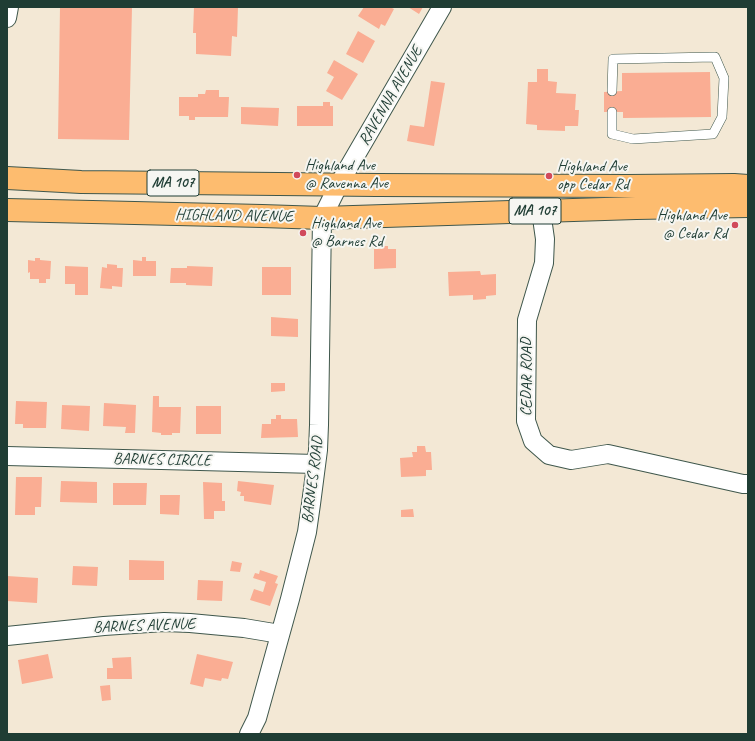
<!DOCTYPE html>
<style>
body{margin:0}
#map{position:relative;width:755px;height:741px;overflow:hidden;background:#f3e8d5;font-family:Caveat,sans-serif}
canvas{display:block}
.frame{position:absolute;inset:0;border:8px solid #1f3d34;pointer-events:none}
</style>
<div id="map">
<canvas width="755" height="741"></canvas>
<div class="frame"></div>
</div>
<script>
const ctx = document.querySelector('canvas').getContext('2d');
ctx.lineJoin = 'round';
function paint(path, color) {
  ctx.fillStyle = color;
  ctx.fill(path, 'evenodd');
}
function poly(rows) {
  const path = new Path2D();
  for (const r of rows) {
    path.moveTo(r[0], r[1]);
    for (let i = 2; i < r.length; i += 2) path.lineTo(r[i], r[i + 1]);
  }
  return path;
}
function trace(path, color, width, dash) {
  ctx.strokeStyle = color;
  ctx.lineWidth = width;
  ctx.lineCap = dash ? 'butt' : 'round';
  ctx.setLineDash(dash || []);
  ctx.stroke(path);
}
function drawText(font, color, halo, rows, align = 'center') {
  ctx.font = font + ' Caveat,sans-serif';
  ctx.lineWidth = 4;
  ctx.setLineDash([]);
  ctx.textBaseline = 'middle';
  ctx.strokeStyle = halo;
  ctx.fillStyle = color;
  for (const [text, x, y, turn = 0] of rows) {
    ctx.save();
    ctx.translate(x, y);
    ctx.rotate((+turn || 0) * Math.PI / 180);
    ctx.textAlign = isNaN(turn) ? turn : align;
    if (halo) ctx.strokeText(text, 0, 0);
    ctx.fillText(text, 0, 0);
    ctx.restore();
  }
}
const building = poly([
 [60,7,132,7,129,140,58,139],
 [194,7,238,7,237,37,232,36,231,56,196,54,196,33,193,33],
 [364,7,390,7,394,9,385,26,381,24,379,29,358,16],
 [408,7,423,7,419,14],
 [358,31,375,41,363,63,346,54],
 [334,60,358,74,342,100,326,91,334,77,327,73],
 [537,69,548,69,548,81,557,82,556,93,576,94,575,110,579,110,578,126,565,126,565,131,537,130,537,125,526,124,528,82,537,82],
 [710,72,711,117,623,118,623,112,604,112,604,92,622,91,622,73],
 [431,81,445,83,434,146,407,141,410,125,424,127],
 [206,90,219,90,219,97,229,97,228,117,195,117,195,120,189,120,189,116,179,116,179,97,198,97,198,94,205,94],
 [323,102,330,102,330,106,333,106,333,126,297,126,297,106,323,106],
 [241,107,279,108,278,126,241,124],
 [382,246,388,246,388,249,396,249,396,268,374,269,374,249,382,249],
 [142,257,146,257,146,261,156,261,156,276,133,276,133,260,142,261],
 [35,258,40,258,40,260,51,261,50,279,46,279,46,283,39,283,39,279,30,279,30,272,28,273,28,260,35,261],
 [107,264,117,265,117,268,123,268,122,287,112,286,112,289,100,288,102,267,107,268],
 [65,266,88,267,88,295,75,295,75,284,65,284],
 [187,266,213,267,212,286,186,285,186,283,170,283,171,268,187,268],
 [262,267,291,267,291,295,262,295],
 [480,271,481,275,496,274,496,295,486,296,486,299,473,300,473,295,449,296,448,272],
 [271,317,298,319,298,337,271,336],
 [271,383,285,383,285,391,271,392],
 [153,396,159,396,159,407,181,407,180,433,172,433,172,435,161,435,161,433,152,432],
 [16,401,47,402,46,428,23,428,23,424,15,424],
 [104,403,136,405,135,433,125,433,126,427,103,426],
 [62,405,90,406,89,431,61,429],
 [196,406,221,406,221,434,196,434],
 [276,415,281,415,281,419,297,419,298,437,261,438,262,424,271,424,271,419,276,419],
 [417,446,425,446,426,452,431,452,432,470,426,470,426,476,401,477,400,458,413,457,412,452,417,452],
 [16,477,42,477,41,507,35,507,35,515,15,515],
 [61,481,97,482,97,503,60,502],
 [238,481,274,485,271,505,244,501,244,496,240,496,241,492,237,491],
 [203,482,222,483,222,501,225,501,225,511,214,511,214,519,204,519],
 [113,483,147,483,146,505,113,505],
 [160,495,180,495,179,515,160,514],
 [413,509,414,517,401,517,401,510],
 [129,560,164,561,164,580,129,580],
 [232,561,242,563,240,572,230,571],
 [73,566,98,567,97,586,72,585],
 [260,570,278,576,275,583,278,584,270,606,250,600,254,589,263,592,266,582,253,578,255,573,259,574],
 [7,576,38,578,37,603,7,601],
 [198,580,223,581,222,601,197,600],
 [48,654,53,678,22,684,18,660],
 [197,654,233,662,228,679,222,678,221,681,205,678,203,687,190,684],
 [131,657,132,679,107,679,107,668,113,668,112,658],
 [110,685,111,700,102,701,100,686]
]);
const lane = poly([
 [612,112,612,134,633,139,713,134,722,117,724,78,715,57,613,59,612,91]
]);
const street = poly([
 [7,18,9,7],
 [541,211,545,239,544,263,527,320,526,421,533,441,549,455,571,460,608,454,743,484,748,484],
 [7,456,316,464],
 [7,636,104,626,164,622,190,623,244,628,280,634],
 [249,734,257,718,290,599,307,532,311,504,318,450,319,425,322,218,339,184,442,7]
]);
const primary = poly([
 [7,178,81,182,377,185,627,186,734,185,748,186],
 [7,210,262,216,322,218,636,208,748,206]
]);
const markers = [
 [297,175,4,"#d1495b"],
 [549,176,4,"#d1495b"],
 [735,225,4,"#d1495b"],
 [303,233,4,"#d1495b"]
];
const shields = [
 [173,183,52],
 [535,211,52]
];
const shieldNames = [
 ["MA 107",173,183],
 ["MA 107",535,211]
];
const streetNames = [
 ["RAVENNA AVENUE",391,96,-60],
 ["HIGHLAND AVENUE",234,216,1],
 ["CEDAR ROAD",527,377,-90],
 ["BARNES CIRCLE",162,460,1],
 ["BARNES ROAD",313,480,-83],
 ["BARNES AVENUE",144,626,-2]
];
const poiNames = [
 ["Highland Ave",305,166],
 ["@ Ravenna Ave",305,184],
 ["Highland Ave",557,167],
 ["opp Cedar Rd",557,185],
 ["Highland Ave",727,216,"right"],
 ["@ Cedar Rd",727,234,"right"],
 ["Highland Ave",311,224],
 ["@ Barnes Rd",311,242]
];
paint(building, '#faad93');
trace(lane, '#3f574c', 10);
trace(street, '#3f574c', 20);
trace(primary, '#3f574c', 24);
trace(lane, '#fff', 9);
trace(street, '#fff', 18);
trace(primary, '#fdbc6f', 22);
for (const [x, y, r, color] of markers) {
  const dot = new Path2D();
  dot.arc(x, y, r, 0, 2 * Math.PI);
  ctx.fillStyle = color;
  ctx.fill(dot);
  trace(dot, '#f6f6f2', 1.5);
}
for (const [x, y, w] of shields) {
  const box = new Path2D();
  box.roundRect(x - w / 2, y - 13, w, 26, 3);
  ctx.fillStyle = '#f6f6f2';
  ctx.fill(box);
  trace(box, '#1f3d34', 1);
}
drawText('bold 15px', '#1f3d34', null, shieldNames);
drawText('16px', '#1f3d34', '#f6f6f2', streetNames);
drawText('16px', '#1f3d34', '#f6f6f2', poiNames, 'left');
</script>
